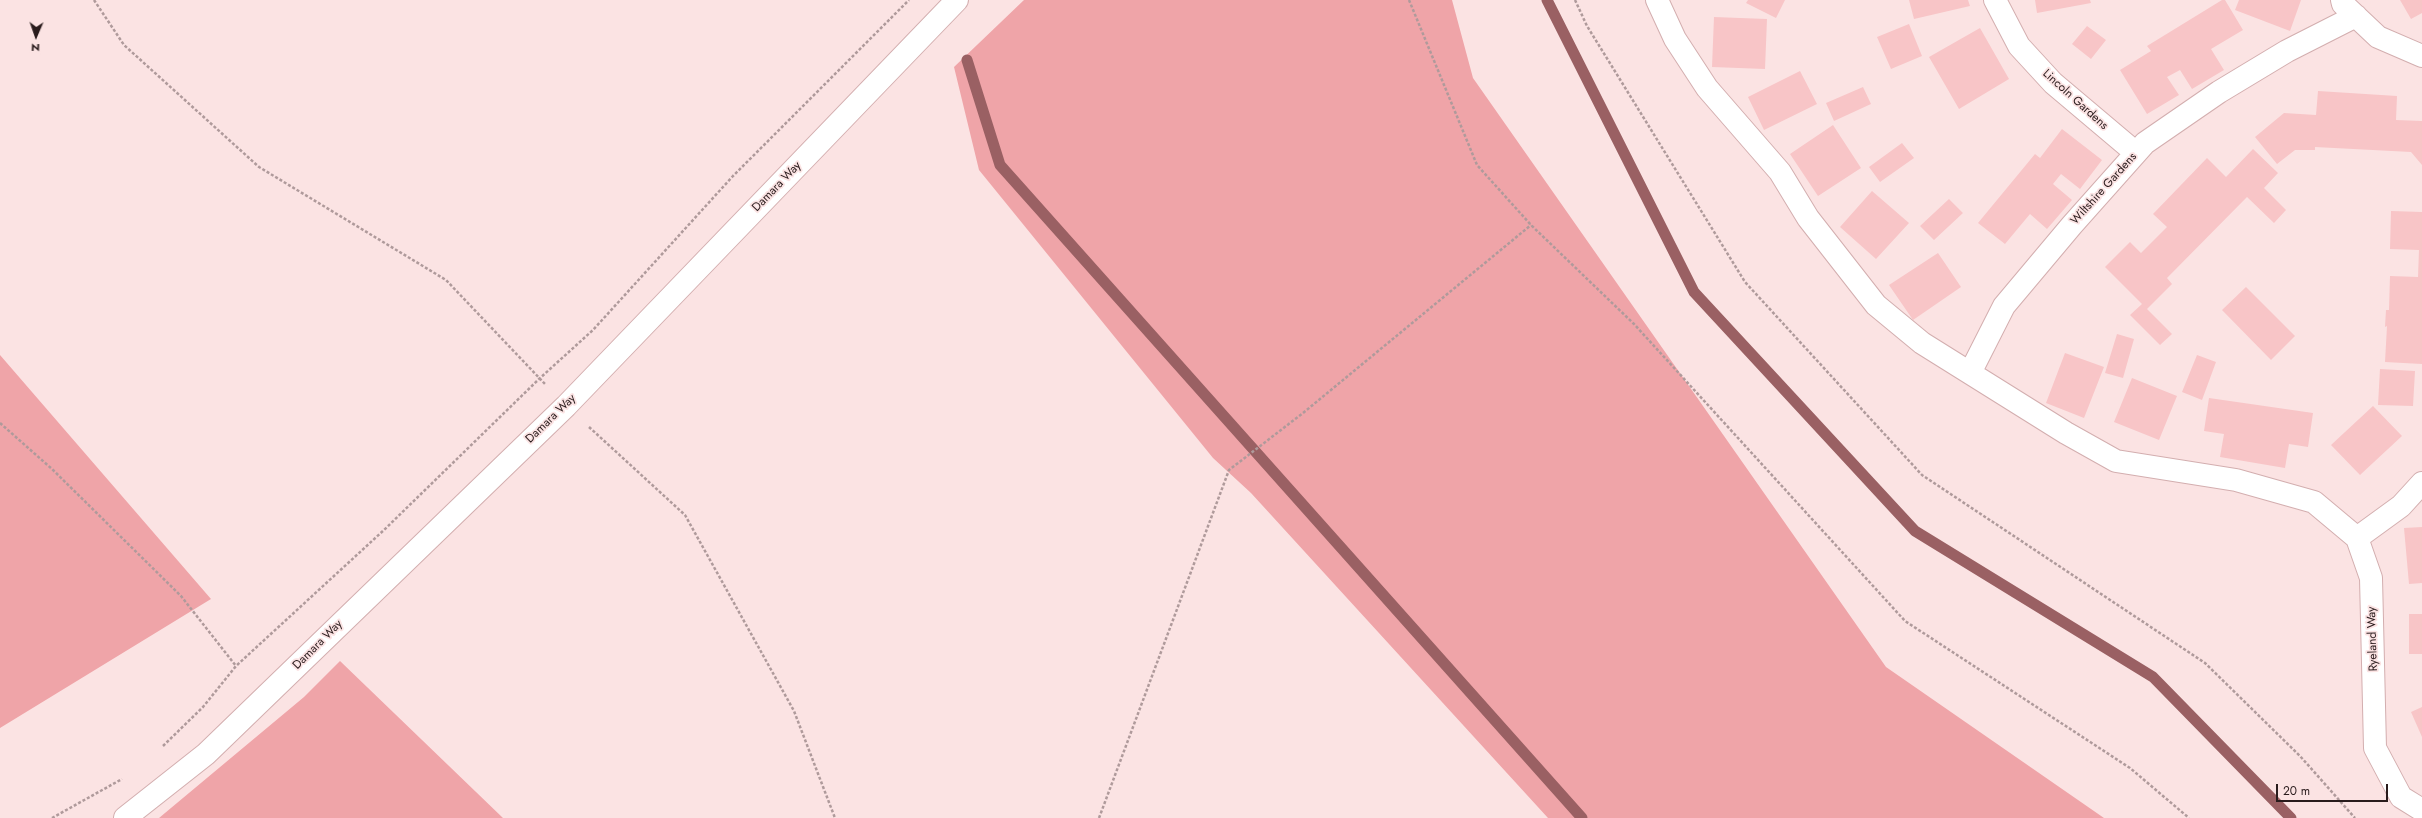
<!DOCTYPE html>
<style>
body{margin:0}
#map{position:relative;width:2422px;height:818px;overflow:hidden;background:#fbe3e3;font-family:Jost,sans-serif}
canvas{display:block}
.north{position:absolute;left:16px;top:16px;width:40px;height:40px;-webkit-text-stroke:3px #fbe3e3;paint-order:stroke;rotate:182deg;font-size:11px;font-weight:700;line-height:16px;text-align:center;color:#291b1c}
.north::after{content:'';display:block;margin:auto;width:14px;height:18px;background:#291b1c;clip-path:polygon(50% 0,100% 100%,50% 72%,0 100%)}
.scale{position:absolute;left:2276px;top:784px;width:112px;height:18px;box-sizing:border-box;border:2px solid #291b1c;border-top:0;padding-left:5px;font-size:12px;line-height:14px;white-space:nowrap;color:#291b1c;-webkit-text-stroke:3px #fbe3e3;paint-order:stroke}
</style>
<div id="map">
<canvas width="2422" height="818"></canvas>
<div class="north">N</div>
<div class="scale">20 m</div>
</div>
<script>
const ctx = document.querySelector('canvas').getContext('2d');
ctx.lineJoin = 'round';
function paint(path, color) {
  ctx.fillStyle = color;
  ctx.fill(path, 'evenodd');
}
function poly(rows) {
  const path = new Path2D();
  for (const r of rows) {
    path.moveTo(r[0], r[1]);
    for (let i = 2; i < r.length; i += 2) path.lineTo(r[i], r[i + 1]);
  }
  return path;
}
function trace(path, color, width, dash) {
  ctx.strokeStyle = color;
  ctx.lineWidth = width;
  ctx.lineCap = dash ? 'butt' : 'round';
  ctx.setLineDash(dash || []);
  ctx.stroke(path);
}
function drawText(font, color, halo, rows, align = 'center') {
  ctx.font = font + ' Jost,sans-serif';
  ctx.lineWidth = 3.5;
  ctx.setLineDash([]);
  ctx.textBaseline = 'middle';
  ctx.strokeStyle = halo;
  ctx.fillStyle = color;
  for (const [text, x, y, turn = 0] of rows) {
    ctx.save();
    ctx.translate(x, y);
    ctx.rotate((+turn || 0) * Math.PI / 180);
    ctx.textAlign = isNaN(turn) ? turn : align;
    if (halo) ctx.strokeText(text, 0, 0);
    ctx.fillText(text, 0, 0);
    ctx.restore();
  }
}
const green = poly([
 [1024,0,1452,0,1473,78,1886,667,2104,818,1548,818,1251,493,1213,458,979,170,954,67],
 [0,355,211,599,0,728],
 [340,661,503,818,159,818,304,697]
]);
const stream = poly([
 [1547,0,1694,292,1915,531,2153,677,2291,818],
 [967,60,1000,165,1582,818]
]);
const building = poly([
 [1748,0,1785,0,1776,18,1746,3],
 [1909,0,1968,0,1970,6,1914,19],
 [2035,0,2090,0,2091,3,2037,13],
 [2222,0,2225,0,2243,30,2211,49,2224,70,2192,89,2180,70,2167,77,2179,95,2147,114,2120,70,2151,51,2147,46],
 [2239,0,2301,0,2290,31,2235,10],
 [2400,0,2422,0,2422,13,2411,19],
 [1714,17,1767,19,1765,69,1712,67],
 [1909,24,1922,56,1891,69,1877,37],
 [2087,26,2106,40,2091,59,2072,44],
 [1980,28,2009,79,1959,109,1929,57],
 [1800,71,1817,104,1764,130,1748,97],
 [1863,87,1871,104,1834,121,1826,103],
 [2318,91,2397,96,2396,120,2422,121,2422,165,2411,152,2315,147,2315,150,2295,150,2277,164,2255,137,2284,113,2316,115],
 [1833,125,1861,168,1818,196,1790,154],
 [2062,129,2102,160,2080,189,2061,174,2053,184,2072,200,2047,229,2030,214,2005,244,1978,223,2035,154,2040,158],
 [1902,143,1914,158,1880,182,1869,167],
 [2253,149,2278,173,2264,188,2286,210,2274,223,2247,197,2167,278,2172,284,2147,309,2172,334,2160,345,2130,315,2142,304,2105,267,2130,242,2141,253,2167,227,2153,214,2207,158,2226,177],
 [1872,191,1909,223,1876,259,1840,227],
 [1949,199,1963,213,1934,240,1920,226],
 [2391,211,2422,212,2422,364,2385,362,2387,326,2385,327,2386,310,2389,310,2390,276,2418,277,2419,250,2390,249],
 [1938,253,1961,287,1913,320,1889,285],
 [2246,287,2295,336,2271,360,2222,310],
 [2117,334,2134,339,2123,378,2105,373],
 [2065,353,2104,367,2084,418,2046,403],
 [2197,355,2216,362,2202,400,2182,392],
 [2380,369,2415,371,2413,406,2378,405],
 [2132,378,2177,396,2159,440,2114,422],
 [2209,398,2313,413,2308,447,2289,444,2285,468,2220,457,2224,434,2204,431],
 [2373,406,2402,436,2360,475,2331,445],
 [2422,527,2422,583,2409,584,2404,528],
 [2409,614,2422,614,2422,654,2409,654],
 [2422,707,2422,737,2411,712]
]);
const path = poly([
 [94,0,124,45,259,167,446,280,545,384],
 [1409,0,1477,165,1531,225,1634,324,1905,621,2130,768,2189,818],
 [1575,0,1587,26,1745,282,1922,475,2205,663,2300,756,2355,818],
 [0,423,52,469,181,596,236,666],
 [589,427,685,515,794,711,835,818],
 [163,746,203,707,236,666,384,530,539,379,593,330,733,176,909,0],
 [52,818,122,779],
 [1099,818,1229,470,1303,413,1531,225]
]);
const minor = poly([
 [1657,0,1675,39,1707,88,1780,172,1808,218,1876,305,1922,343,1970,373],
 [1995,0,2019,46,2053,83,2136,153],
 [2342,0,2343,4,2378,37,2422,56],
 [2356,16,2287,51,2219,92,2145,143,2072,225,2004,306,1970,373,2066,433,2116,461,2236,480,2314,502,2357,538],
 [2422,483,2401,506,2357,538,2371,578,2375,748,2401,797,2422,810],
 [125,818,206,754,566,406,957,0]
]);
const streetNames = [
 ["Lincoln Gardens",2075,100,42],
 ["Damara Way",777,187,-46],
 ["Wiltshire Gardens",2104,189,-48],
 ["Damara Way",551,419,-44],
 ["Ryeland Way",2373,639,-92],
 ["Damara Way",318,645,-45]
];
paint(green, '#efa4a8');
trace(stream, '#9a6063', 11);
paint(building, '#f8c5c7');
trace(minor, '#d3aeaf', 24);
trace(path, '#af9a9b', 2.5, [3, 2]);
trace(minor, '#fff', 22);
drawText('12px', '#291b1c', '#fbe3e3', streetNames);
</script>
